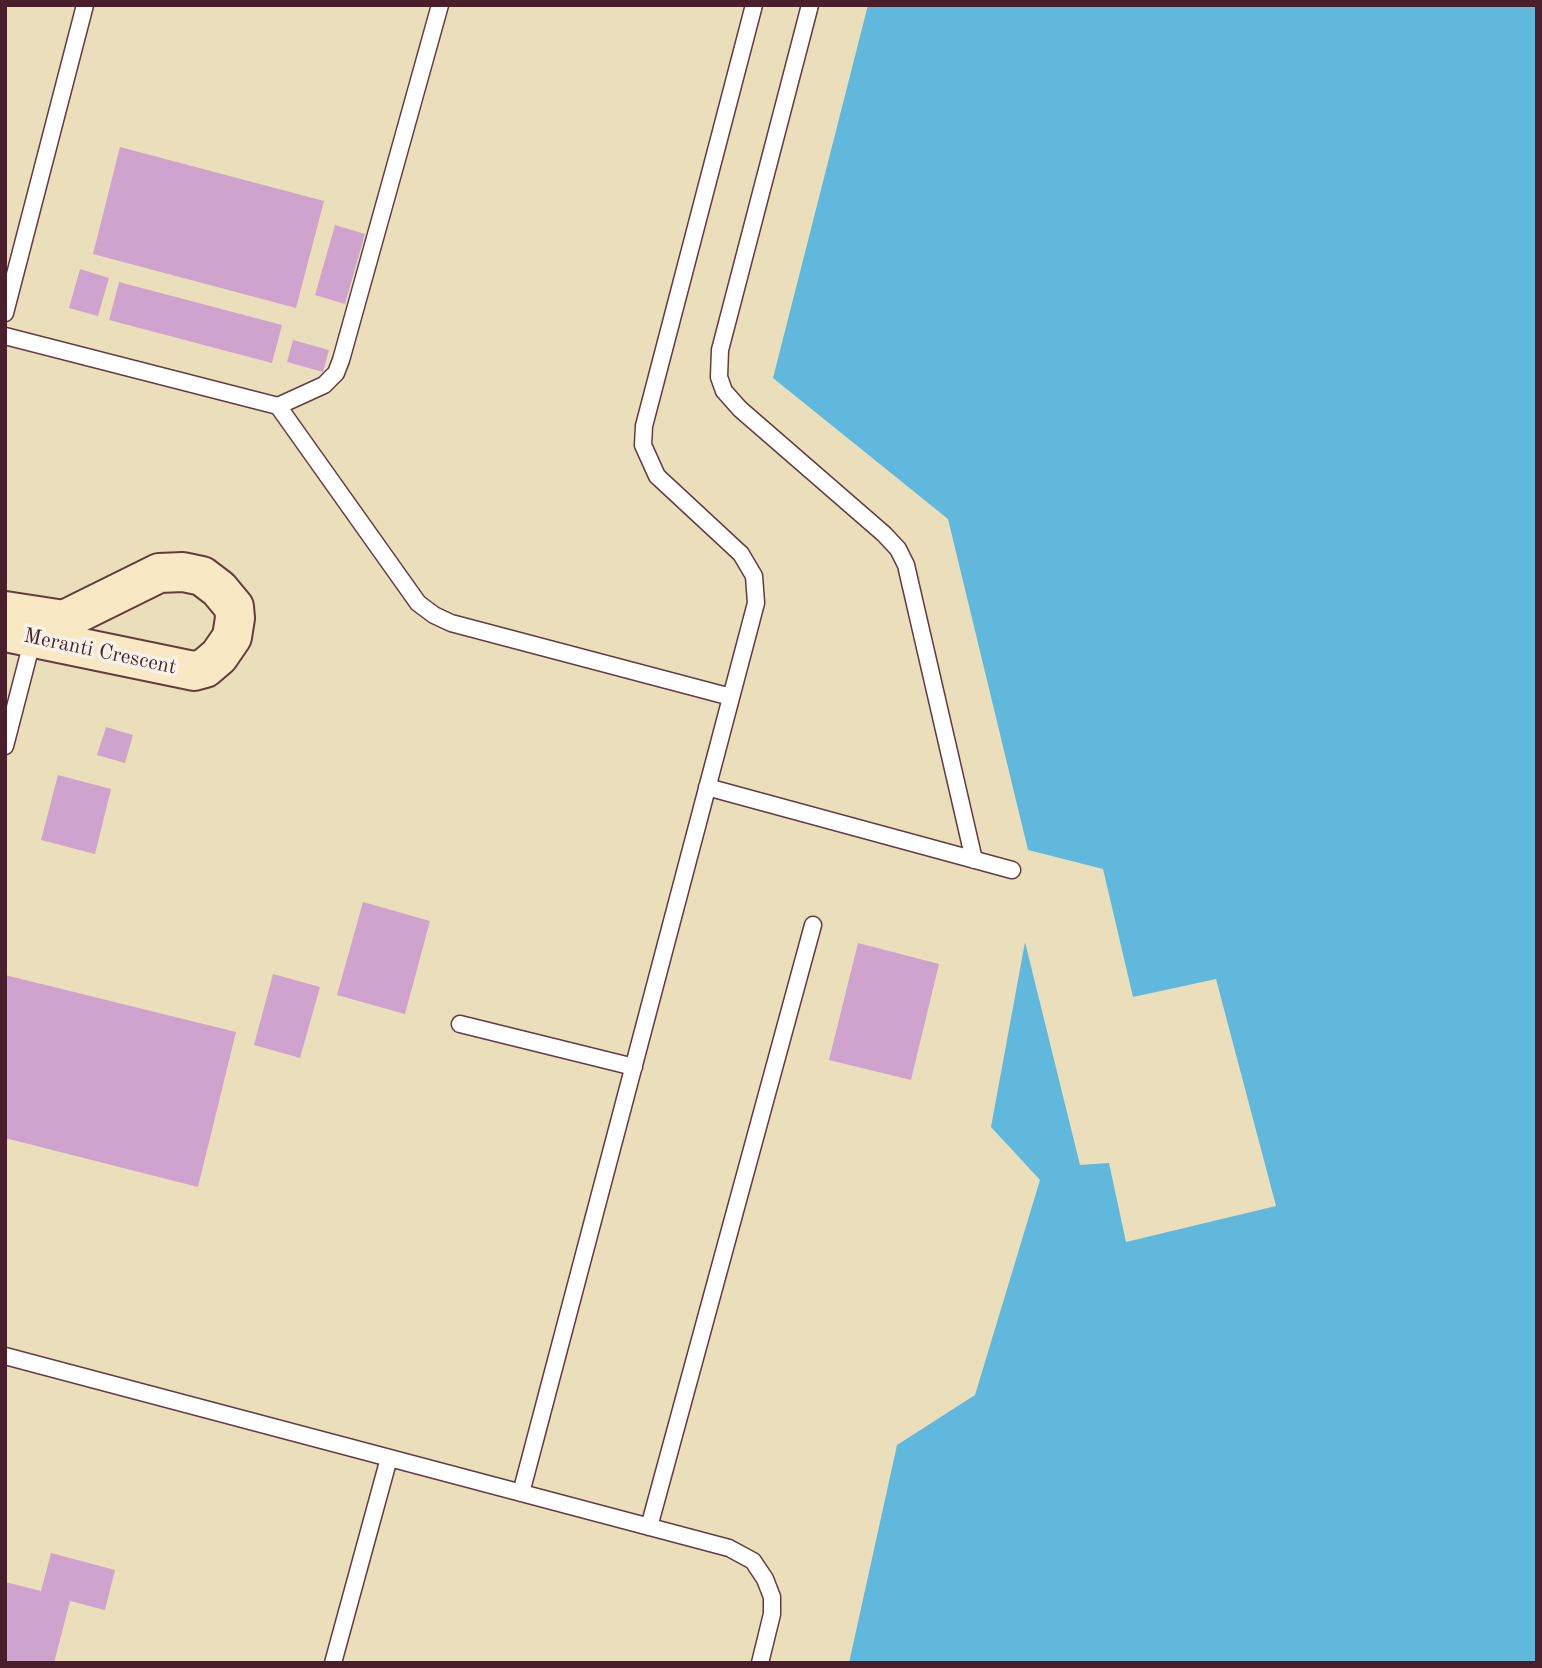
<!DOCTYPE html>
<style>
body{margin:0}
#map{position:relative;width:1542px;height:1668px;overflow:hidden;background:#eadfba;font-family:"Old Standard TT",serif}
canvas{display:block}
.frame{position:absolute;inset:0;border:7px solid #4a1f2b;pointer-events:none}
</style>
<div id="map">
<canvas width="1542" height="1668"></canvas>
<div class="frame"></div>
</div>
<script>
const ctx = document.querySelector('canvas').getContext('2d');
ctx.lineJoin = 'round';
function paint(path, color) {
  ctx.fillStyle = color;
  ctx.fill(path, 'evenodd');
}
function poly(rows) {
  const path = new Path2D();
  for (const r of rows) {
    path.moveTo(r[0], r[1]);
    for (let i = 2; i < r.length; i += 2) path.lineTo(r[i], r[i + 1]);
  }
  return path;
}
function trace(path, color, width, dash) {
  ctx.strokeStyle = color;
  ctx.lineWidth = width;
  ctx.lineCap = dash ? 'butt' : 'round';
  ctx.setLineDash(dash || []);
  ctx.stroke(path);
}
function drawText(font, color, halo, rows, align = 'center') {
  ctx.font = font + ' "Old Standard TT",serif';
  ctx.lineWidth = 7;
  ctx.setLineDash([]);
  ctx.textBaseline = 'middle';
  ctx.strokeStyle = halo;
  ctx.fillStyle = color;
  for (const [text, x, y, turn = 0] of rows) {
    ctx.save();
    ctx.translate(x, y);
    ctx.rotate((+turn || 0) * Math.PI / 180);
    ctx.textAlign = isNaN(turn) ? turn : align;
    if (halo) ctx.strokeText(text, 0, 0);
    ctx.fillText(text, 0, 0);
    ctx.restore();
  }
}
const water = poly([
 [868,5,1537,5,1537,1663,849,1663,897,1445,975,1395,1040,1180,991,1127,1025,942,1080,1165,1109,1163,1126,1242,1276,1206,1216,979,1133,997,1103,869,1028,850,948,519,773,378]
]);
const building = poly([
 [120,147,324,201,296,308,93,254],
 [335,225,365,234,345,304,315,295],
 [80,269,109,278,98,316,69,308],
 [119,282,282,325,272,363,109,320],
 [293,340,329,350,323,372,287,362],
 [106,727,133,735,125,763,97,755],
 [58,775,111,789,95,854,41,840],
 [363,902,430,921,405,1014,337,995],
 [858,943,939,964,911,1080,829,1060],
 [273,974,320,987,300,1058,254,1045],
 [5,975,236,1032,198,1187,5,1138],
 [51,1553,115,1570,105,1610,70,1601,54,1663,5,1663,5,1582,41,1591]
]);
const lane = poly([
 [810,5,720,350,719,377,724,391,740,409,884,534,898,549,906,565,974,860],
 [5,313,85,5],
 [5,336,278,406,418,603,434,615,451,623,731,697],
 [278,406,324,385,336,373,341,360,440,5],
 [5,746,33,638],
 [707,787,1012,870],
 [460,1024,634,1067],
 [5,1356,729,1548,753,1561,765,1579,772,1597,772,1614,760,1663],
 [521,1493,756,603,754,576,741,554,657,476,643,445,644,426,754,5],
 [649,1527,813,925],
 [333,1663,389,1458]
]);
const secondary = poly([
 [5,611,64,620,159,573,183,572,202,576,219,589,234,607,235,618,232,637,219,656,205,668,194,671,5,632]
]);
const streetNames = [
 ["Meranti Crescent",100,652,12]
];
paint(water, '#60b9dd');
paint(building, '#cea4ce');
trace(lane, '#623c40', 19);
trace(secondary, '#623c40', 42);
trace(lane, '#fff', 16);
trace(secondary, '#f8e8c3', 38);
drawText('21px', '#4a1f2b', '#f7f3e8', streetNames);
</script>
